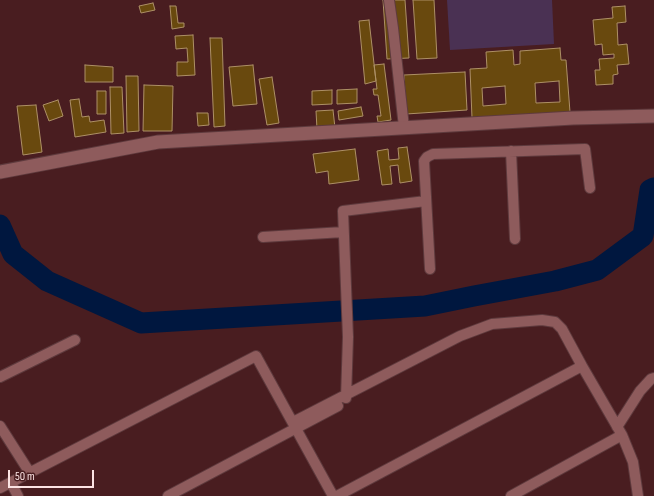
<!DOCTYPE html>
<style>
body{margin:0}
#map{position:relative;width:654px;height:496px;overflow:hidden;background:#491d20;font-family:"Sofia Sans Condensed",sans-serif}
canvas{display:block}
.scale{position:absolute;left:8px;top:470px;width:86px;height:18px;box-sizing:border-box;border:2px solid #fbe3e3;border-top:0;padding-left:5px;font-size:12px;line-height:14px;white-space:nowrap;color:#fbe3e3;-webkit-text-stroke:3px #491d20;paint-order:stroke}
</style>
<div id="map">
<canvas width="654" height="496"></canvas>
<div class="scale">50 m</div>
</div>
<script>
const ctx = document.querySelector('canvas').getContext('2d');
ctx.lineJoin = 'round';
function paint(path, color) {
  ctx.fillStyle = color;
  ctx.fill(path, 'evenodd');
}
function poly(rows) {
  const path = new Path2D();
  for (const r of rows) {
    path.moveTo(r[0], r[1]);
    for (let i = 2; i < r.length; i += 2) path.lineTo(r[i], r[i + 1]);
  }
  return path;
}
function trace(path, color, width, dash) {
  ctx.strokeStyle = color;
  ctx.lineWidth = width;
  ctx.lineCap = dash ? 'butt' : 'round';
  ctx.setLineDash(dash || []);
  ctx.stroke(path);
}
const green = poly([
 [447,0,552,0,554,44,450,50]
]);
const river = poly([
 [0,225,13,254,47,281,141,323,425,306,474,296,555,281,597,270,643,236,650,190,654,188]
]);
const building = poly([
 [383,0,405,0,409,58,387,59,383,0],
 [413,0,434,0,437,58,417,59,413,0],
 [153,3,155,10,141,13,139,6,153,3],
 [170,6,176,6,178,23,184,23,184,27,172,29,170,6],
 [625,6,626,22,617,23,618,45,627,44,629,64,617,65,618,74,613,75,613,84,596,85,595,70,600,70,599,59,614,58,614,54,603,55,602,44,595,45,593,20,613,18,612,7,625,6],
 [369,20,376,81,365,84,359,21,369,20],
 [193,35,195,75,177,76,177,62,188,62,187,48,176,49,175,36,193,35],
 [210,38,222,38,225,126,214,127,210,38],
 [560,48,561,60,566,60,570,112,472,118,470,69,487,68,486,52,513,50,514,65,520,64,520,51,560,48],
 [559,81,560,102,536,103,535,83,559,81],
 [505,86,506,104,483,106,482,88,505,86],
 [384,64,391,120,378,122,377,116,381,116,378,95,374,95,373,89,377,89,374,65,384,64],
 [85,65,113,67,113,82,85,82,85,65],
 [253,65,257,104,233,106,229,67,253,65],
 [465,72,467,110,406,114,404,75,465,72],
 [126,76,138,76,139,131,127,132,126,76],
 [272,77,279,123,267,125,259,79,272,77],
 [144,85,173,86,172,131,143,131,144,85],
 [110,87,122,87,124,133,111,134,110,87],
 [357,89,357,103,337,104,337,90,357,89],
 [332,90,332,104,312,105,312,91,332,90],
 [97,91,106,91,106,114,97,114,97,91],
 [79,99,82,117,89,116,90,122,104,120,106,132,75,137,70,100,79,99],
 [58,100,63,116,49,121,43,105,58,100],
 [36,105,42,152,23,155,17,106,36,105],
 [361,107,363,116,339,120,338,111,361,107],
 [333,110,335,128,317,129,316,111,333,110],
 [197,113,208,113,209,125,198,126,197,113],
 [407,147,412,181,400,183,398,165,390,166,392,184,382,185,377,151,388,149,389,160,399,159,398,148,407,147],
 [355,149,359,180,329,184,328,171,316,173,313,154,355,149]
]);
const minor = poly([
 [389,0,393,28,404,127],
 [511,151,515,239],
 [263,237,343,232],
 [430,269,424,161,427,157,433,154,585,149,590,188],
 [0,377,75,340],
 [346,398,348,337,343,211,426,201],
 [295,421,460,336,492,324,542,320,555,322,562,329,582,366,622,435,633,462,638,496],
 [0,426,30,473],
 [617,427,640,391,651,379,654,378],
 [11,483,18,496],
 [0,488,256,356,333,496],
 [168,496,338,406],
 [337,496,582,366],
 [511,496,622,435]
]);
const tertiary = poly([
 [0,172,158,142,573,118,654,116]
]);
paint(green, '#4a3153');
trace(river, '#00173f', 21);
paint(building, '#69490e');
trace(building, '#ad9066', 1);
trace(minor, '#5e3a3d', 12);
trace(tertiary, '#5e3a3d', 15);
trace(minor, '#8e5b5c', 10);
trace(tertiary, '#8e5b5c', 13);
</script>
